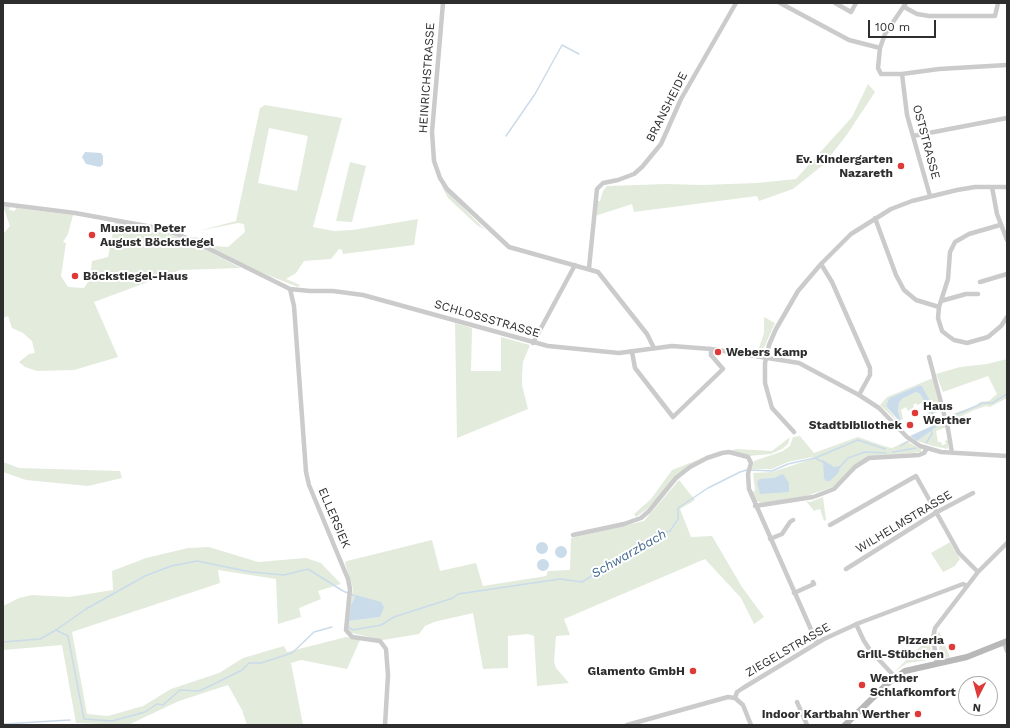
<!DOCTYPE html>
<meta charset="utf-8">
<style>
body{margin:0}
#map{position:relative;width:1010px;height:728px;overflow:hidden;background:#fff;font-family:"Work Sans",sans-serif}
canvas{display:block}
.frame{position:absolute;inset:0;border:4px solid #2e2e2e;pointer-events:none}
.north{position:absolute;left:958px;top:676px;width:40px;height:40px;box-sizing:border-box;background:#fff;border:1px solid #ababab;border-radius:50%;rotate:186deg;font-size:11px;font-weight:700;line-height:16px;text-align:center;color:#2e2e2e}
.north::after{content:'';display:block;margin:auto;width:14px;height:18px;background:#de3a38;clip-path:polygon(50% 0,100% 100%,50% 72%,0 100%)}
.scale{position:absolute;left:868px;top:20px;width:68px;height:18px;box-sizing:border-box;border:2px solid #2e2e2e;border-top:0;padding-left:5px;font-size:12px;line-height:14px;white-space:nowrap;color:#2e2e2e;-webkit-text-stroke:3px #fff;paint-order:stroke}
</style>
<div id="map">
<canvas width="1010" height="728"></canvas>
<div class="frame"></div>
<div class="north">N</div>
<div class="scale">100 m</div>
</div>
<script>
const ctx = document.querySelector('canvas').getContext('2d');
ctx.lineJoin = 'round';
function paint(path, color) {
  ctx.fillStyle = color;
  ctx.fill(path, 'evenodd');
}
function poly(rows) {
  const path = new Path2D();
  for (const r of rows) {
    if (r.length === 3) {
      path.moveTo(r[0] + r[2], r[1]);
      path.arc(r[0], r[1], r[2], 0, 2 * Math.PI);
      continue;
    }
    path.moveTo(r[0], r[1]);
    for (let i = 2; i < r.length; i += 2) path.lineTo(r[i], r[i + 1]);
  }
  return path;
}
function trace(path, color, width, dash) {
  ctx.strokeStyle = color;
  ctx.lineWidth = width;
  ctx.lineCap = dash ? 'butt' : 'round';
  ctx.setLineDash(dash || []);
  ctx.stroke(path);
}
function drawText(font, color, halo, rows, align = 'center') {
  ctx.font = font + ' "Work Sans",sans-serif';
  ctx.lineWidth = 4;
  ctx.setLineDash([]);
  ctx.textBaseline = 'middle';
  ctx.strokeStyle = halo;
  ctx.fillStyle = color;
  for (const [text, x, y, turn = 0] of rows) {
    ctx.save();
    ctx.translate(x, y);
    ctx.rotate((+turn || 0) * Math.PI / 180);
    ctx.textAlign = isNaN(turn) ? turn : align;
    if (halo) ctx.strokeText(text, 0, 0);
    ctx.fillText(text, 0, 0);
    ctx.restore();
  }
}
const green = poly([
 [868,84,875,92,846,136,823,165,793,189,759,201,757,196,634,212,632,204,595,216,597,201,600,201,603,191,607,186,667,184,702,185,757,183,796,179,852,117],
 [265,105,342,118,313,227,334,231,353,230,418,219,414,245,343,254,342,250,339,249,331,259,304,261,296,273,286,279,300,285,298,287,260,272,192,238,193,237,206,239,216,246,228,247,245,232,244,224,238,223,198,231,236,221,260,108],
 [269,128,308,136,297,191,258,183],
 [350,162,366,166,352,222,336,221],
 [441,185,485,230,477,225,448,198],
 [3,206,10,207,9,210,15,211,16,208,73,215,68,234,63,242,66,243,61,276,68,287,84,288,90,279,92,261,108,257,115,222,161,231,189,241,241,268,180,270,94,302,118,357,74,370,37,371,25,367,19,362,29,354,35,353,32,341,23,333,12,328,8,316,3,318,3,234,10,226],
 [764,317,775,323,763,350,758,351,764,333],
 [455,323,472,328,471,371,501,371,501,337,530,345,523,362,522,375,522,385,528,409,457,438],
 [1007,359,1007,398,990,407,986,406,974,410,962,416,948,421,946,416,976,406,980,402,989,401,997,394,988,376,943,392,936,374,960,367,987,364],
 [933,378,940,409,937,412,933,414,935,410,922,386,920,385,889,398,886,406,898,422,880,405,887,397],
 [916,392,920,394,932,415,930,416,922,403,917,405,916,403,913,405,914,407,908,411,906,407,901,410,903,419,901,420,898,411,899,403,902,399],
 [945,421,946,427,936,431,938,442,941,442,942,445,946,444,945,441,948,440,948,449,933,446,917,441],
 [800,436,814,453,858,437,887,447,892,448,906,441,921,449,921,452,869,457,856,464,833,487,800,498,764,504,754,500,751,492,755,491,753,473,772,472,812,459,812,457,788,462,772,469,752,469,754,461,783,451,790,446,793,437],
 [790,437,788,444,782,449,771,454,749,456,729,451,737,449,772,451],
 [705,457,689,466,647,509,636,517,634,514,651,499,672,470],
 [3,462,19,468,120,471,122,478,88,486,26,480,3,472],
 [679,480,695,500,680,509,691,537,712,536,742,587,764,617,754,624,741,598,705,559,564,619,570,635,556,636,554,662,556,668,569,683,537,686,534,636,528,634,508,636,508,668,483,669,473,613,434,622,425,626,419,634,383,640,351,633,347,629,348,612,353,589,345,563,347,561,432,540,440,571,476,563,483,586,546,576,548,571,570,570,571,538,644,521],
 [356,595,380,617,349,621,351,605],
 [823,497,826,520,824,521,820,509,814,511,806,501,810,502],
 [950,542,960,559,955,566,943,572,931,553],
 [209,547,258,562,306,558,321,563,341,584,318,591,321,599,299,608,301,617,278,624,276,579,218,570,220,583,72,632,87,714,108,716,143,706,171,689,219,673,243,658,284,646,287,652,346,637,360,640,347,669,301,660,291,663,303,725,247,725,242,710,228,685,179,701,128,725,76,723,62,645,3,650,3,606,19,598,32,595,69,597,113,590,112,571,146,558,188,548],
 [939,631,950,657,945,658,941,656,937,637],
 [929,638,931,652,928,660,907,663,894,672]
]);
const water = poly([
 [85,152,101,153,103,156,103,164,100,167,86,164,82,157],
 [920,385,922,386,935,410,933,414,932,415,920,394,916,392,902,399,899,403,898,411,901,420,899,421,886,406,889,398],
 [933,417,938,421,944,418,945,421,917,441,910,436,936,424],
 [823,460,834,467,840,466,839,472,830,481,826,481,824,478],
 [783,474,789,483,789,492,760,494,757,482,760,479,774,478],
 [542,548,6],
 [561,552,6],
 [543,565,6],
 [356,595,381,602,384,607,380,617,349,621,351,605]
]);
const stream = poly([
 [506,136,535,94,562,45,579,54],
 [946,419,983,403,992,403,1007,394],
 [926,443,932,434,931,429],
 [901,446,910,440],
 [893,452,916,448],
 [815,458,823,462],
 [839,468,848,458,865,452,886,453],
 [751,470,772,471,788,464,815,458,858,440,885,449],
 [348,627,353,630,381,625,394,617,453,598,458,594,560,579,582,582,659,534,670,531,678,519,678,508,708,488,740,472,747,470],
 [56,630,86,609,145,576,171,566,197,561,251,572,284,575,308,569,343,591,357,597],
 [3,642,40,639,56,630,68,636,84,719,112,721,145,712,157,704,163,705,180,690,199,691,212,685,242,670,249,663,261,663,292,653,314,632,332,627],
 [3,724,70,720]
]);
const street = poly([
 [443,3,432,132,434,161,440,178,447,189,509,247,598,272,647,334,654,348],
 [780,3,849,40,880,48],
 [835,3,851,12,856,3],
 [906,3,885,34,880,48,878,68,881,74,902,74,907,115,930,196],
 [904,7,917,14,929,16,995,16,998,3],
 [902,74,939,69,1007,65],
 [913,136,1007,118],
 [992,187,997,214,1007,240],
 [3,204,75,213,163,229,187,238,290,289,310,291,333,291,363,295,548,346,619,353,672,346,711,349,799,363,859,395,879,408,907,437,920,446,941,452,1007,456],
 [875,218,896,275,904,290,916,300,939,307],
 [1000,225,969,234,955,242,950,252,948,279,939,307,938,318,942,331,947,335,954,340,967,343,988,337,1001,326,1007,317],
 [821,264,832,282,870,368,870,375,859,395],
 [589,268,597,189,603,183,618,180,634,174,642,167,661,144,681,99,736,3],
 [980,282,1007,274],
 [290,289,294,306,306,472,309,485,348,579,350,589,346,630,352,637,380,641,386,649,388,675,385,725],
 [941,301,966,294,978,294],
 [533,343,575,265],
 [632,352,635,368,673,417,723,369,711,355,711,349],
 [929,357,948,429,952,453],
 [794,432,772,408,765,383,765,363,769,345,776,329,798,291,821,264,851,234,891,209,912,201,957,190,975,187,1007,187],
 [816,496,834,489,855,467,869,458,919,455,924,453,927,448],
 [755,506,813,497],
 [830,525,916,476,959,553,978,572],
 [573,535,624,524,641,518,649,511,676,478,690,467,707,458,722,453,729,452,748,457,751,463,748,474,749,489,817,643],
 [770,539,782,534,790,522,793,520],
 [846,569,937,512,973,493],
 [794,593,814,584,813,582],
 [856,624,864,641,870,650,895,677],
 [1004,642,1007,651],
 [937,663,933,638,935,628,978,572,1007,543],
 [735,698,737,692,743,688,824,639,859,623,963,584,967,586],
 [797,702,807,725],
 [627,725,728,697,735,698,743,705,751,725]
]);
const secondary = poly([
 [845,725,887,684,905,671,967,657,1007,641]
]);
const markers = [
 [901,166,4,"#de3a38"],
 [92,235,4,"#de3a38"],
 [75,276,4,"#de3a38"],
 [718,352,4,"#de3a38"],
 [915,413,4,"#de3a38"],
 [910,425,4,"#de3a38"],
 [952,647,4,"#de3a38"],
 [693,671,4,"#de3a38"],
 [862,685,4,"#de3a38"],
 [918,714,4,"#de3a38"]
];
const streetNames = [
 ["HEINRICHSTRASSE",427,78,-86],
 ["BRANSHEIDE",667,107,-63],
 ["OSTSTRASSE",926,142,75],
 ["SCHLOSSSTRASSE",487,319,16],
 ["ELLERSIEK",334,518,67],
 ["WILHELMSTRASSE",904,522,-31],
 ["ZIEGELSTRASSE",788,650,-30]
];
const poiNames = [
 ["Ev. Kindergarten",893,159],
 ["Nazareth",893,173],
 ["Museum Peter",100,228,"left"],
 ["August Böckstiegel",100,242,"left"],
 ["Böckstiegel-Haus",83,276,"left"],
 ["Webers Kamp",726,352,"left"],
 ["Haus",923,406,"left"],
 ["Werther",923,420,"left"],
 ["Stadtbibliothek",902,425],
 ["Pizzeria",944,640],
 ["Grill-Stübchen",944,654],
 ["Glamento GmbH",685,671],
 ["Werther",870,678,"left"],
 ["Schlafkomfort",870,692,"left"],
 ["Indoor Kartbahn Werther",910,714]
];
const waterNames = [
 ["Schwarzbach",629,554,-30]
];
paint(green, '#e3ebdd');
paint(water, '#cadbea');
trace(stream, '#cadbea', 1.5);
trace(street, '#cbcbcb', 4.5);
trace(secondary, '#b8b8b8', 6);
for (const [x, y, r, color] of markers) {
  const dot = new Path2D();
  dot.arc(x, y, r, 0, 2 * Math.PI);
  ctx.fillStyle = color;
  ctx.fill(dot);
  trace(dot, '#fff', 1.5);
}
drawText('12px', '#2e2e2e', '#fff', streetNames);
drawText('bold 12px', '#2e2e2e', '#fff', poiNames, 'right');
drawText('italic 13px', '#40688d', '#fff', waterNames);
</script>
